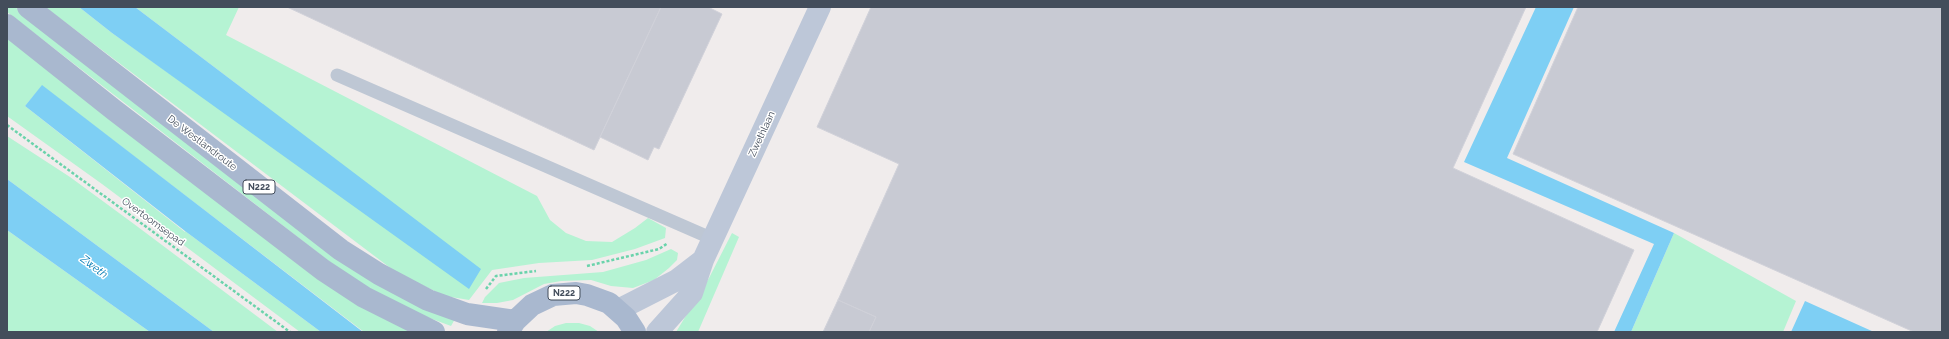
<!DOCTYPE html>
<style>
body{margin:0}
#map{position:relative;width:1949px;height:339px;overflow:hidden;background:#f0ecec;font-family:Raleway,sans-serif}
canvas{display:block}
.frame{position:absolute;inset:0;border:8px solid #434d5b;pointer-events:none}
</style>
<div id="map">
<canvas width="1949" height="339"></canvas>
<div class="frame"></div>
</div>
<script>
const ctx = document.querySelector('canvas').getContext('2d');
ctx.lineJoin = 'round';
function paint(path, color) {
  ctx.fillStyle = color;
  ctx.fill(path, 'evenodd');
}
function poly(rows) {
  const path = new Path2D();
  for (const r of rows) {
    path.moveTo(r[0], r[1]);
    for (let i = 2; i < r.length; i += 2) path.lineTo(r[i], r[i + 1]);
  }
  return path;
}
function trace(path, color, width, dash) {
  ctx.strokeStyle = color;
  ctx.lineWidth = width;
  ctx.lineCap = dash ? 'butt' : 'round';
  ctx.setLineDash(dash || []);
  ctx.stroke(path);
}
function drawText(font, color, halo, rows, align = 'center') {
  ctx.font = font + ' Raleway,sans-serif';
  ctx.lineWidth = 3;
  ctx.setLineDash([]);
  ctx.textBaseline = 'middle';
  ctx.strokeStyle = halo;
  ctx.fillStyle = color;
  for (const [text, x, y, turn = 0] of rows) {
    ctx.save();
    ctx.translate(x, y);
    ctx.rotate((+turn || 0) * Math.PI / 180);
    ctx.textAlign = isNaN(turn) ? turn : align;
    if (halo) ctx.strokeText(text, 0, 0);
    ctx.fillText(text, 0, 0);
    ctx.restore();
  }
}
const green = poly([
 [7,7,15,7,129,96,455,319,451,326,424,316,368,288,330,262,7,12],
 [45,7,79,7,112,33,241,124,263,104,135,7,239,7,226,35,537,196,550,220,566,233,586,241,612,242,635,228,648,218,666,228,665,238,635,249,592,260,539,263,492,270,469,300,445,296,397,273],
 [7,36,413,332,364,332,42,86,25,106,185,232,185,231,321,332,300,332,102,184,7,116],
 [7,136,70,177,134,224,278,332,214,332,7,179],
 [7,230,150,332,7,332],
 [732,233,739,237,698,332,676,332,709,278],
 [1674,233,1796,301,1783,332,1631,332],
 [671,249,678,253,677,260,669,268,654,280,633,288,611,286,591,280,561,281,544,284,513,300,497,303,482,303,485,297,499,283,524,278,603,272,646,260],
 [566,323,579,323,590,326,599,332,546,332,555,326]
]);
const water = poly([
 [79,7,135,7,481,269,469,289,112,33],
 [1536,7,1574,7,1507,158,1674,233,1631,332,1614,332,1654,244,1464,162],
 [42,85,363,332,321,332,185,231,25,106],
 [7,179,214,332,150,332,7,230],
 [1805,301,1874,332,1791,332]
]);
const building = poly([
 [287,7,661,7,594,150,287,7],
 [661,7,708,7,722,14,659,149,654,147,648,160,600,137,661,7],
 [871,7,1526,7,1453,168,1634,250,1597,332,869,332,876,317,838,300,899,164,817,127,871,7],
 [1578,7,1942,7,1942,332,1914,332,1513,154,1578,7],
 [838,300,876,317,869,332,823,332,838,300]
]);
const path = poly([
 [7,125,290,332],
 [587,266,659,249,668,243],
 [486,289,496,276,536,271]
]);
const lane = poly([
 [337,75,713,239]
]);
const secondary = poly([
 [618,310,677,280,703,260],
 [657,332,692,293,703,260,820,7]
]);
const primary = poly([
 [28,7,341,250,379,274,428,300,467,314,515,321],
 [7,25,114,110,323,270,364,297,434,332],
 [508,332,515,321,532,305,553,295,576,293,587,295,609,303,626,318,635,332]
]);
const shields = [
 [259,187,32],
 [564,293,32]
];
const shieldNames = [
 ["N222",259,187],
 ["N222",564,293]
];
const streetNames = [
 ["Zwethlaan",762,134,-65],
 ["De Westlandroute",202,143,37],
 ["Overtoomsepad",153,222,36]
];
const waterNames = [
 ["Zweth",94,267,37]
];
paint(green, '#b5f3d3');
paint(water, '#7ecff4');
paint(building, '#c8cad3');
trace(building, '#d0d1d9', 1);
trace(path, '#6ad3ab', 2.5, [3, 2]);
trace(lane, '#bec7d4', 13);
trace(secondary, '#bdc7d8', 22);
trace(primary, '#a9b8cf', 22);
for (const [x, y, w] of shields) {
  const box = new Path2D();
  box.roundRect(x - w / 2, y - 7, w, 14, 3);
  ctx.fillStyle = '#fff';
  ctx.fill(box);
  trace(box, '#434d5b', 1);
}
drawText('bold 9px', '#434d5b', null, shieldNames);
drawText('10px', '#434d5b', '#fff', streetNames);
drawText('italic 11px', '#0079b1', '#fff', waterNames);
</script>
